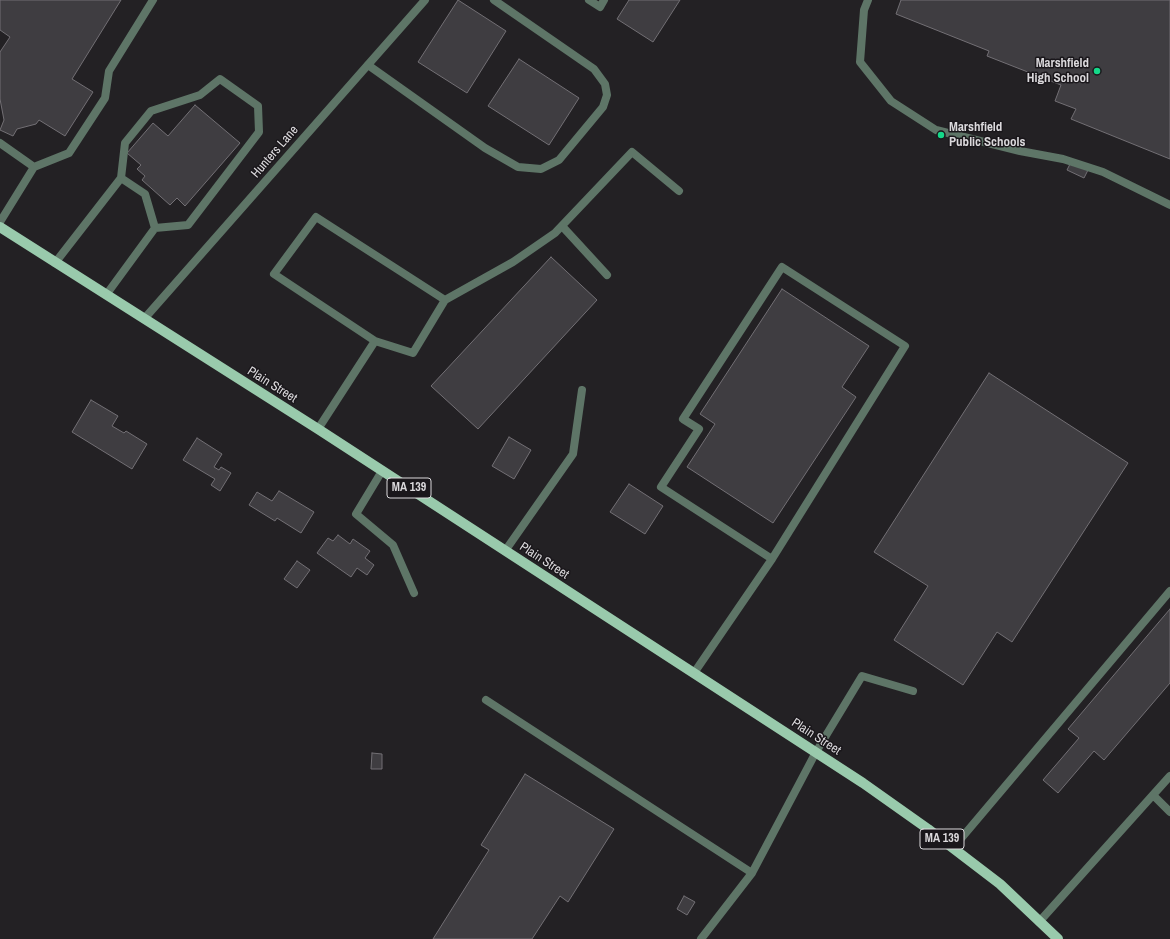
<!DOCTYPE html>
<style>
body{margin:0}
canvas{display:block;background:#232124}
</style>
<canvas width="1170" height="939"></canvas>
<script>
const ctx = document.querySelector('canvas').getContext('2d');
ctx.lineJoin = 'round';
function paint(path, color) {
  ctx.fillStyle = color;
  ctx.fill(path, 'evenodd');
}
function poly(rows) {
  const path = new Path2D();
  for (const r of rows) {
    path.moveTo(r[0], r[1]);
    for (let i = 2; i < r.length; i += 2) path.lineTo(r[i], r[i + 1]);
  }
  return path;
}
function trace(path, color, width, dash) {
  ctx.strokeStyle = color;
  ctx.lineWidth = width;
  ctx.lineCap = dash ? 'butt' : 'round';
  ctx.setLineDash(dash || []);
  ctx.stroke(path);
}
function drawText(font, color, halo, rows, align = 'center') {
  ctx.font = font + ' "Archivo Narrow",sans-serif';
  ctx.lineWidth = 3;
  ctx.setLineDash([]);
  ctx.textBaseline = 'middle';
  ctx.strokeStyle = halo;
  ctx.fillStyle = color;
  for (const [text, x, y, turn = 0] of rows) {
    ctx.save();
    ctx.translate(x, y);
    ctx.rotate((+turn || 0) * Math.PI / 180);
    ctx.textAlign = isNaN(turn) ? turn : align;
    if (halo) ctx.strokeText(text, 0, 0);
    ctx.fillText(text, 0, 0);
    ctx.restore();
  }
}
const building = poly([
 [0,0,121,0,72,79,93,92,65,136,39,120,36,124,17,129,13,136,0,130,4,120,0,99,0,52,10,37,0,30,0,0],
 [458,0,506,31,467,93,418,62,458,0],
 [629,0,680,0,653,42,617,19,629,0],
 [901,0,1170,0,1170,159,1071,119,1076,109,1055,101,1061,85,987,56,989,51,896,14,901,0],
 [519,59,579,98,549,145,488,106,519,59],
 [195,105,240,143,185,206,177,198,170,205,142,180,145,176,137,169,141,165,127,153,153,123,168,136,195,105],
 [1071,162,1088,170,1084,178,1067,170,1071,162],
 [551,257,597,300,478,429,431,386,551,257],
 [782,289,869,346,842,387,856,397,773,523,687,467,715,424,700,414,782,289],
 [989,373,1128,463,1012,642,997,632,963,685,894,640,928,586,874,552,989,373],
 [91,400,118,416,112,426,124,433,126,431,147,444,132,469,72,432,91,400],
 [509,437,531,450,514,479,492,466,509,437],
 [197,438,222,454,214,467,219,470,221,467,231,473,220,491,211,485,215,479,183,460,197,438],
 [629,484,663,506,645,534,610,512,629,484],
 [279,491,314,512,301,533,277,518,275,521,249,505,257,492,272,501,279,491],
 [338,535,350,544,353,539,370,551,365,558,374,565,367,575,357,568,351,577,317,553,328,538,333,541,338,535],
 [297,561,310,570,297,588,284,579,297,561],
 [1170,609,1170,683,1104,760,1094,751,1058,793,1043,780,1079,738,1068,729,1170,609],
 [372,753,382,754,382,769,371,769,372,753],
 [525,774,614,829,568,902,560,896,532,939,433,939,489,850,481,845,525,774],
 [684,896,695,902,687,915,677,909,684,896]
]);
const lane = poly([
 [589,0,600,7,604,0],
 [868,0,864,10,860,62,891,101,936,130,1020,151,1063,159,1103,172,1170,205],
 [368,65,485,148,518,167,541,169,559,160,603,107,607,95,605,84,594,69,494,0],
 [0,143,34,167],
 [121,178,145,194,155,228],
 [0,222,34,167,69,153,105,98,109,71,153,0],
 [562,226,607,275],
 [55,263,121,178,125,143,151,111,200,95,220,79,258,106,259,132,188,225,155,228,106,295],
 [445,300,513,262,555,233,632,152,679,191],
 [318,429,375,341,274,274,316,217,445,300,413,353,375,341],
 [382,471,356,514,393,545,414,593],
 [505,551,573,454,582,390],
 [694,673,772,559,905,346,782,267,683,419,699,429,661,487,772,559],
 [486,700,752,873],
 [1153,795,1170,812],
 [953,848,1170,591],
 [1039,922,1170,776],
 [701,939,752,873,816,752,862,676,913,691]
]);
const street = poly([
 [144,319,425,0]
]);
const primary = poly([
 [0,227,318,429,863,783,928,829,1000,884,1058,939]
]);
const markers = [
 [1097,71,4,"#14d989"],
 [941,135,4,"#14d989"]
];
const shields = [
 [409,488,44],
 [942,839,44]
];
const shieldNames = [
 ["MA 139",409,488],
 ["MA 139",942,839]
];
const poiNames = [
 ["Marshfield",1089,64],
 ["High School",1089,79],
 ["Marshfield",949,128,"left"],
 ["Public Schools",949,143,"left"]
];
const streetNames = [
 ["Hunters Lane",275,152,-49],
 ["Plain Street",272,385,32],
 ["Plain Street",544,561,33],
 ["Plain Street",816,737,33]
];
paint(building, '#3f3d41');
trace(building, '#726f74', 1);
trace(lane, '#5e7567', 8);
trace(street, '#5e7567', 8);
trace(primary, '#99caac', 10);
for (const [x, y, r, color] of markers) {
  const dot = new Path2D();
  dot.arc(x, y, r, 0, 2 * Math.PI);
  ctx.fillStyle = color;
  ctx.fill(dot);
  trace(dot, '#1a171b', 1.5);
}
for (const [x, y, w] of shields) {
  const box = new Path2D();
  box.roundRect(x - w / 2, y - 10, w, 20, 3);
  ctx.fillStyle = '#1a171b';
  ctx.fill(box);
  trace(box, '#dbd9dc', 1);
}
drawText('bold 12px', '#dbd9dc', null, shieldNames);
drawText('bold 13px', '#dbd9dc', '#1a171b', poiNames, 'right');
drawText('13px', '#dbd9dc', '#1a171b', streetNames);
</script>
